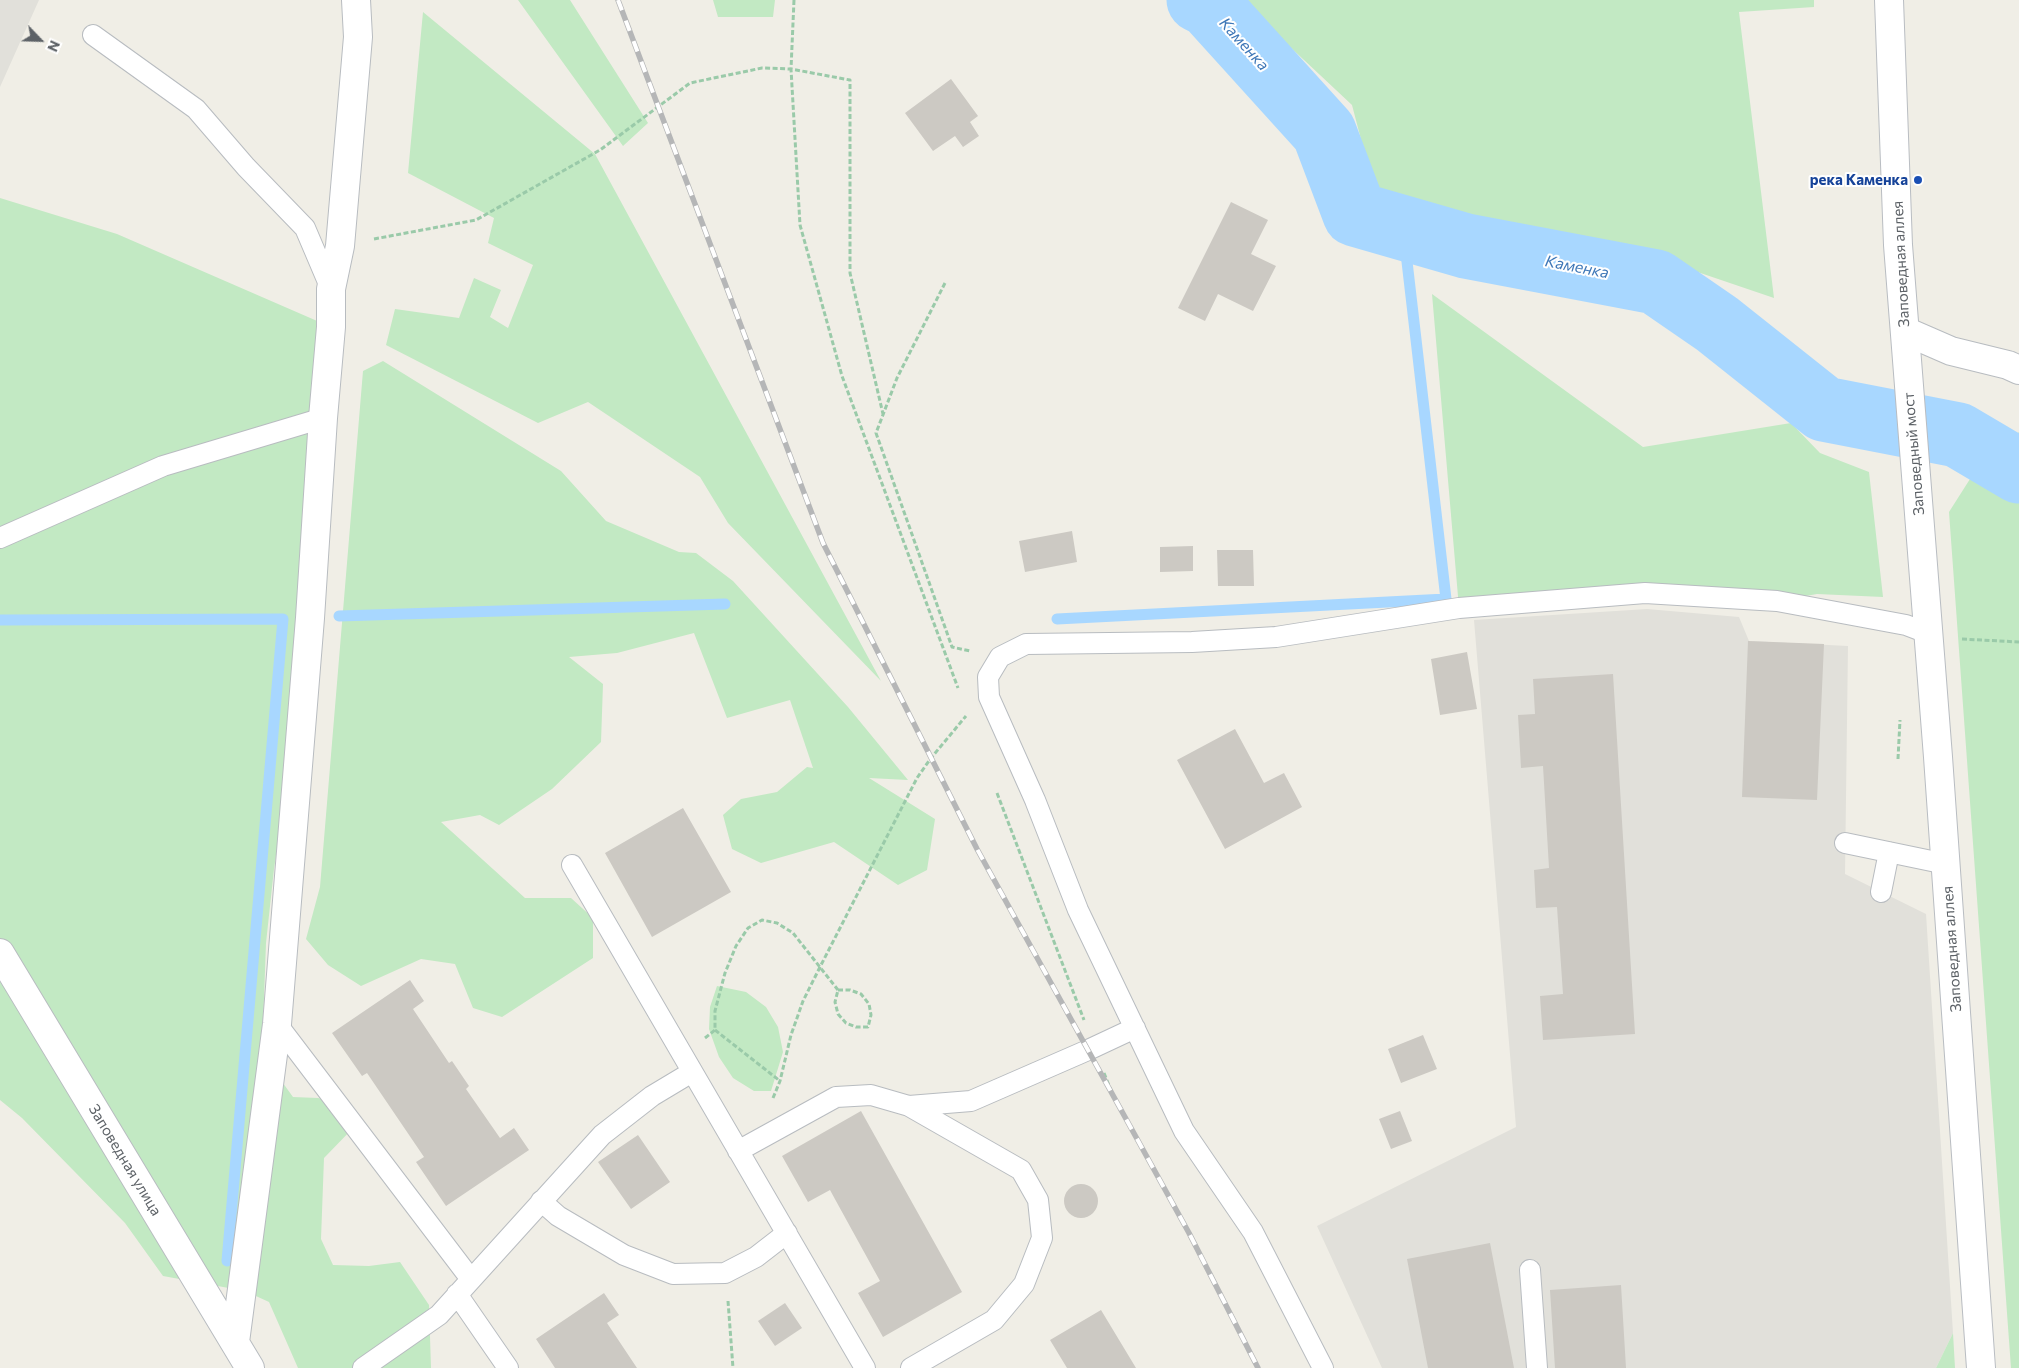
<!DOCTYPE html>
<meta charset="utf-8">
<style>
body{margin:0}
#map{position:relative;width:2019px;height:1368px;overflow:hidden;background:#f0eee6;font-family:Commissioner,sans-serif}
canvas{display:block}
.north{position:absolute;left:15px;top:15px;width:50px;height:50px;-webkit-text-stroke:4px #fff;paint-order:stroke;rotate:114deg;font-size:14px;font-weight:700;line-height:20px;text-align:center;color:#5d6267}
.north::after{content:'';display:block;margin:auto;width:18px;height:22px;background:#5d6267;clip-path:polygon(50% 0,100% 100%,50% 72%,0 100%)}
</style>
<div id="map">
<canvas width="2019" height="1368"></canvas>
<div class="north">N</div>
</div>
<script>
const ctx = document.querySelector('canvas').getContext('2d');
ctx.lineJoin = 'round';
function paint(path, color) {
  ctx.fillStyle = color;
  ctx.fill(path, 'evenodd');
}
function poly(rows) {
  const path = new Path2D();
  for (const r of rows) {
    if (r.length === 3) {
      path.moveTo(r[0] + r[2], r[1]);
      path.arc(r[0], r[1], r[2], 0, 2 * Math.PI);
      continue;
    }
    path.moveTo(r[0], r[1]);
    for (let i = 2; i < r.length; i += 2) path.lineTo(r[i], r[i + 1]);
  }
  return path;
}
function trace(path, color, width, dash) {
  ctx.strokeStyle = color;
  ctx.lineWidth = width;
  ctx.lineCap = dash ? 'butt' : 'round';
  ctx.setLineDash(dash || []);
  ctx.stroke(path);
}
function drawText(font, color, halo, rows, align = 'center') {
  ctx.font = font + ' Commissioner,sans-serif';
  ctx.lineWidth = 4;
  ctx.setLineDash([]);
  ctx.textBaseline = 'middle';
  ctx.strokeStyle = halo;
  ctx.fillStyle = color;
  for (const [text, x, y, turn = 0] of rows) {
    ctx.save();
    ctx.translate(x, y);
    ctx.rotate((+turn || 0) * Math.PI / 180);
    ctx.textAlign = isNaN(turn) ? turn : align;
    if (halo) ctx.strokeText(text, 0, 0);
    ctx.fillText(text, 0, 0);
    ctx.restore();
  }
}
const industrial = poly([
 [0,0,39,0,0,87],
 [1647,609,1739,617,1749,641,1848,646,1845,874,1926,914,1953,1333,1936,1368,1382,1368,1317,1226,1516,1127,1474,620]
]);
const green = poly([
 [518,0,570,0,648,123,623,146],
 [713,0,775,0,773,17,718,17],
 [1240,0,1814,0,1814,7,1739,12,1774,298,1671,263,1465,222,1375,193,1352,105],
 [423,12,595,154,881,681,728,523,700,477,588,402,538,423,386,345,395,309,459,318,474,278,501,290,490,317,508,328,533,265,488,243,494,218,408,173],
 [0,198,117,234,331,327,310,618,274,869,266,943,262,1054,293,1097,318,1098,343,1104,356,1125,324,1158,321,1239,333,1265,369,1266,400,1262,429,1305,431,1368,298,1368,269,1302,245,1291,163,1276,125,1223,22,1118,0,1100],
 [1432,294,1643,447,1791,423,1820,453,1869,472,1883,597,1817,594,1777,601,1645,593,1459,608],
 [383,361,561,471,606,521,679,552,696,553,733,581,848,707,908,780,869,778,935,819,927,870,898,885,834,842,761,863,732,849,723,815,741,799,777,792,807,767,813,768,790,700,727,718,694,633,617,653,569,657,603,684,601,742,552,789,499,825,480,815,441,822,525,898,571,898,593,918,593,958,502,1017,473,1008,455,964,421,959,361,986,328,965,306,939,320,887,363,371],
 [2019,432,2019,1368,2011,1368,1949,512,1970,479],
 [717,986,746,992,766,1007,778,1027,783,1052,771,1091,754,1091,733,1078,719,1057,709,1029,710,1007],
 [1953,1333,1955,1368,1936,1368]
]);
const stream = poly([
 [339,616,725,604],
 [1057,619,1446,599,1403,227],
 [0,620,283,619,227,1261]
]);
const river = poly([
 [1199,0,1209,5,1324,132,1355,214,1466,246,1656,282,1717,324,1824,409,1958,435,2019,471]
]);
const building = poly([
 [951,79,978,116,970,122,979,136,963,147,955,136,933,151,905,113],
 [1231,202,1268,220,1251,254,1276,266,1253,311,1218,294,1205,321,1178,308],
 [1072,531,1077,562,1025,572,1019,541],
 [1193,546,1193,571,1160,572,1160,547],
 [1217,550,1253,550,1254,586,1218,586],
 [1748,641,1824,644,1817,800,1742,797],
 [1467,652,1477,709,1440,715,1431,659],
 [1613,674,1635,1034,1543,1040,1540,996,1563,994,1557,907,1536,908,1534,870,1549,868,1543,766,1521,768,1518,715,1535,714,1533,679],
 [1235,729,1264,783,1284,773,1302,807,1225,849,1177,760],
 [683,808,731,892,652,937,605,853],
 [410,980,424,1001,413,1009,449,1063,452,1061,469,1086,466,1089,500,1138,514,1128,529,1150,446,1206,416,1162,424,1157,367,1073,362,1076,332,1033],
 [1423,1035,1437,1069,1401,1083,1388,1049],
 [861,1111,962,1292,883,1337,858,1293,880,1281,836,1201,830,1190,808,1202,782,1156],
 [1400,1111,1412,1141,1391,1149,1379,1119],
 [638,1135,670,1182,631,1209,598,1162],
 [1081,1201,17],
 [1490,1243,1514,1368,1428,1368,1407,1259],
 [1621,1285,1626,1368,1555,1368,1550,1290],
 [604,1293,619,1315,607,1323,637,1368,555,1368,536,1339],
 [785,1303,802,1328,775,1346,758,1321],
 [1101,1310,1136,1368,1067,1368,1050,1340]
]);
const path = poly([
 [794,0,791,69,800,225,842,376,958,688],
 [374,239,476,220,600,150,690,83,762,68,791,69,850,80,850,273,883,414],
 [945,283,897,378,876,433,952,647,970,651],
 [1962,639,2019,642],
 [1898,759,1900,720],
 [997,793,1084,1020],
 [838,990,850,990,861,994,869,1004,871,1015,868,1027,856,1027,846,1023,838,1014,835,1002,838,990],
 [715,1030,780,1081],
 [705,1038,715,1030,715,1011,725,973,736,946,748,928,762,920,777,923,793,933,838,990],
 [1104,1073,1112,1093],
 [773,1098,780,1081,791,1035,803,1001,820,967,917,778,931,758,966,716],
 [728,1301,733,1368]
]);
const lane = poly([
 [93,35,196,109,246,167,305,228,331,289],
 [0,538,163,466,323,418],
 [1845,843,1946,864],
 [572,865,865,1368],
 [1881,892,1889,852],
 [277,1024,470,1278],
 [909,1106,1021,1170,1038,1200,1042,1238,1024,1284,994,1320,911,1368],
 [738,1151,836,1097,871,1095,909,1106,971,1101,1088,1050,1135,1028],
 [541,1201,558,1216,624,1255,673,1274,725,1273,756,1257,787,1233],
 [1530,1270,1537,1368],
 [457,1294,508,1368],
 [363,1368,439,1315,602,1135,652,1096,692,1072],
 [1323,1368,1253,1232,1184,1131,1078,910,1035,800,989,697,988,677,1000,657,1026,644,1192,642,1276,637,1459,608,1645,593,1777,601,1906,625,1927,633]
]);
const street = poly([
 [1905,331,1951,351,2008,365,2019,370],
 [0,953,250,1368],
 [235,1342,277,1024,310,618,323,418,331,327,331,289,340,246,358,37,356,0]
]);
const secondary = poly([
 [1889,0,1898,245,1938,757,1981,1368]
]);
const rail = poly([
 [618,0,823,543,977,849,1189,1233,1258,1368]
]);
const markers = [
 [1918,180,5,"#1a4fb4"]
];
const transitNames = [
 ["река Каменка",1908,180]
];
const streetNames = [
 ["Заповедная аллея",1901,264,-93],
 ["Заповедный мост",1914,454,-95],
 ["Заповедная аллея",1952,949,-94],
 ["Заповедная улица",125,1160,59]
];
const waterNames = [
 ["Каменка",1244,44,48],
 ["Каменка",1577,267,11]
];
paint(industrial, '#e1e0da');
paint(green, '#c2e9c3');
trace(stream, '#a8d7ff', 11);
trace(river, '#a8d7ff', 65);
paint(building, '#ccc9c3');
trace(lane, '#b8bcc0', 22);
trace(street, '#b8bcc0', 30);
trace(secondary, '#b9bdc2', 30);
trace(path, '#9acaa9', 3, [5, 2.5]);
trace(lane, '#fff', 20);
trace(street, '#fff', 28);
trace(secondary, '#fff', 28);
trace(rail, '#b5b6b7', 5.5);
trace(rail, '#fff', 4, [11]);
for (const [x, y, r, color] of markers) {
  const dot = new Path2D();
  dot.arc(x, y, r, 0, 2 * Math.PI);
  ctx.fillStyle = color;
  ctx.fill(dot);
  trace(dot, '#fff', 2);
}
drawText('bold 15px', '#164399', '#fff', transitNames, 'right');
drawText('15px', '#5d6267', '#fff', streetNames);
drawText('italic 16px', '#3e77b7', '#fff', waterNames);
</script>
